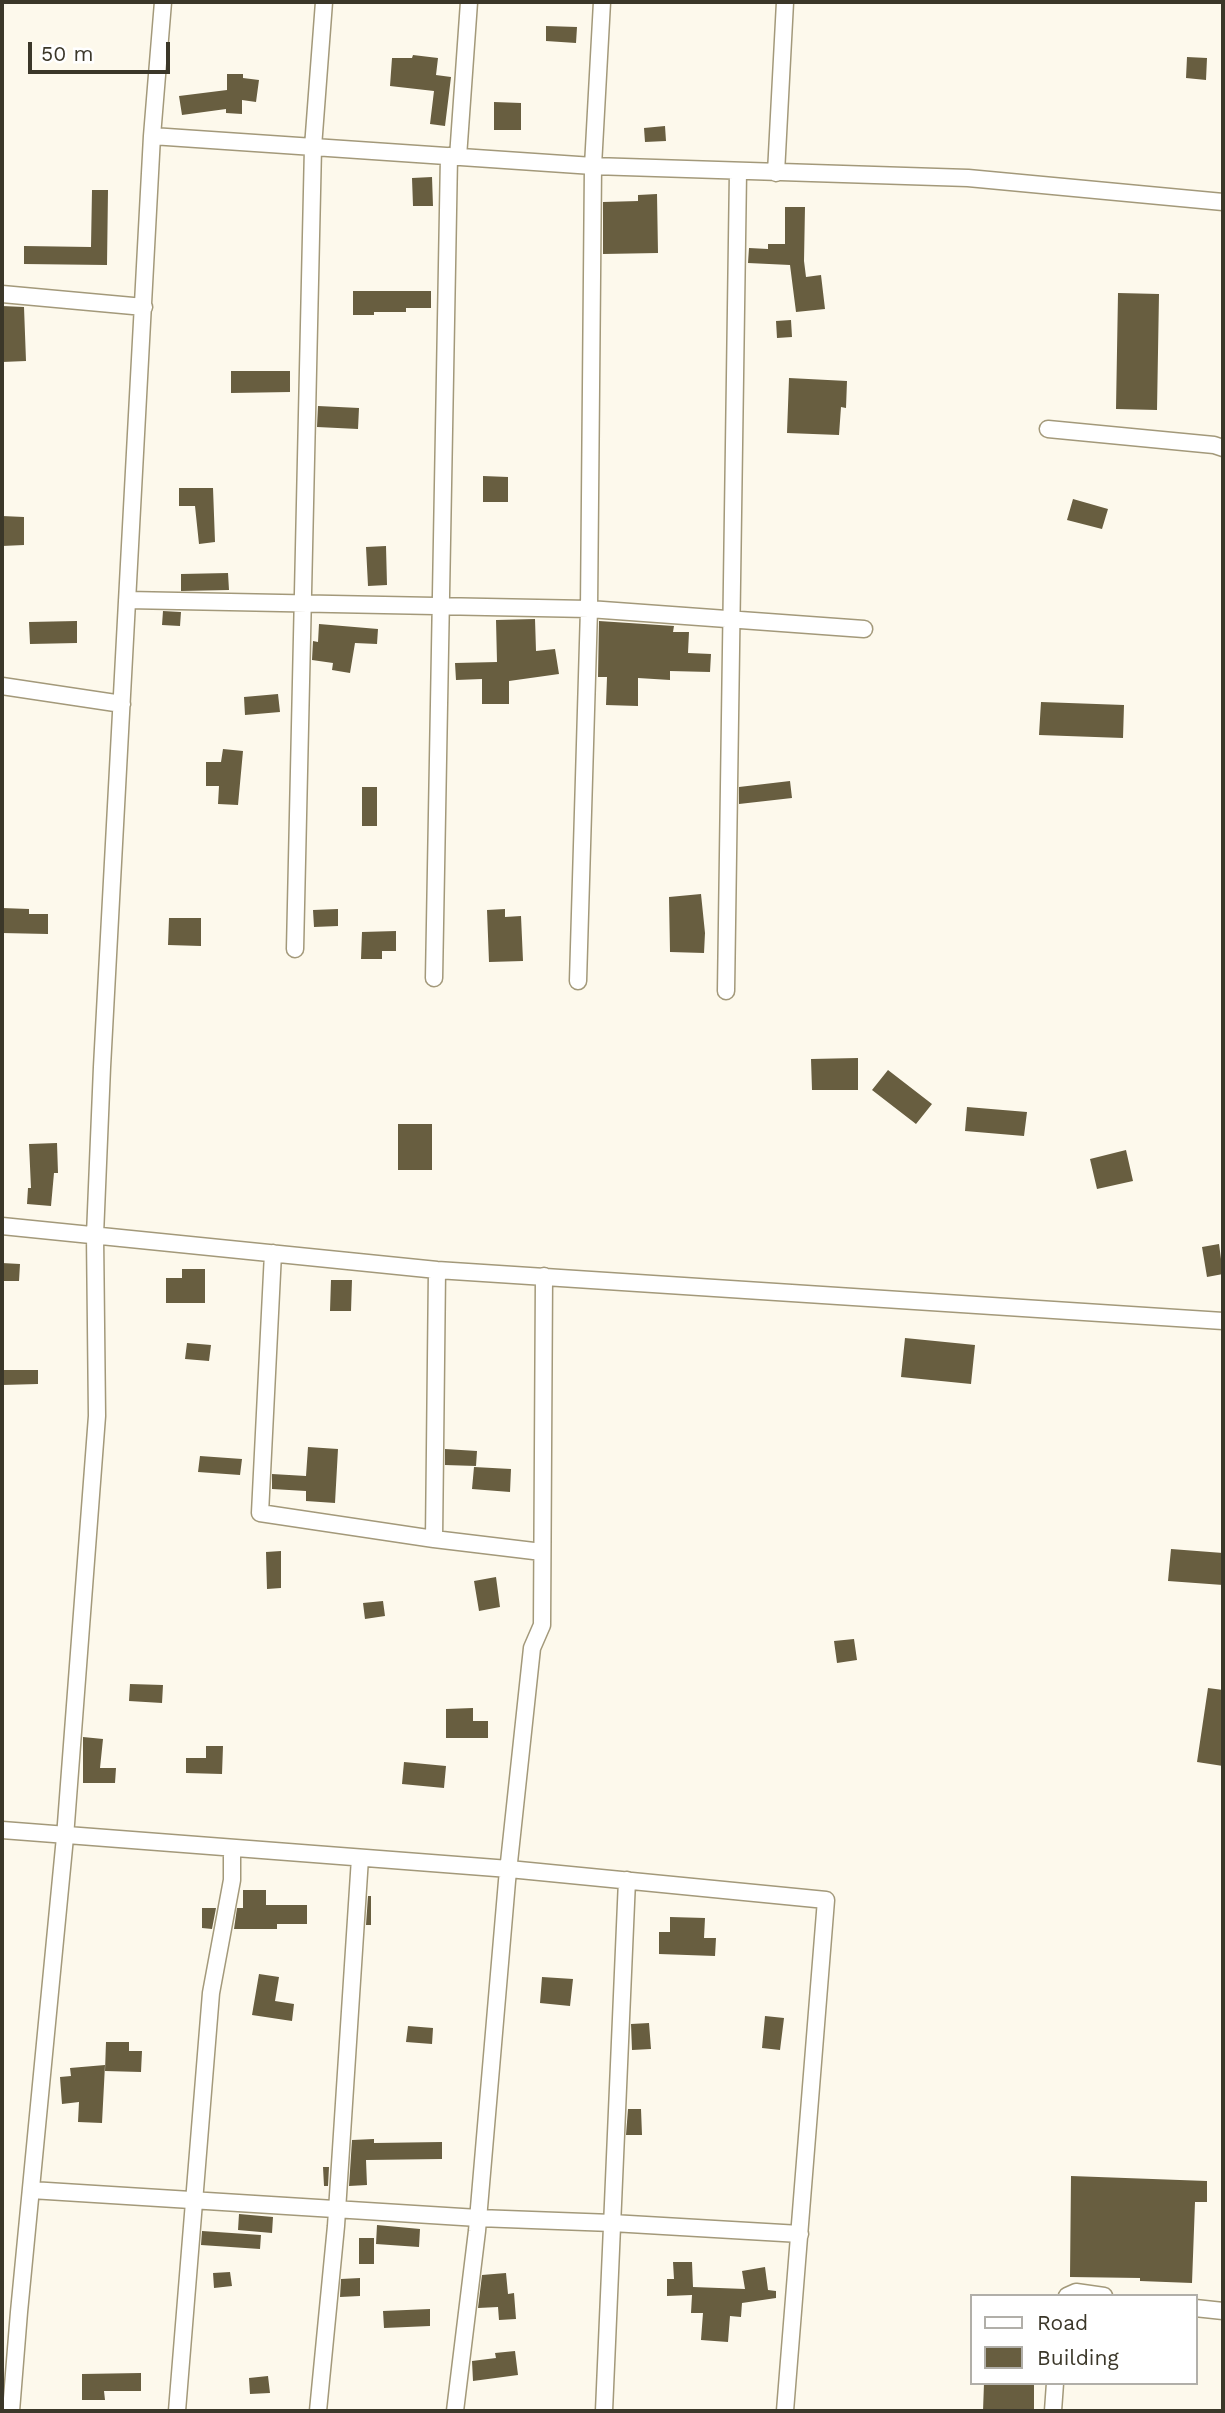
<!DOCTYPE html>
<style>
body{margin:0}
#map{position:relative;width:1225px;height:2413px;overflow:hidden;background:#fdf9ec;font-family:"Work Sans",sans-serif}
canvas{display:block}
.frame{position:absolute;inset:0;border:4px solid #3b3729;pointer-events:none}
.legend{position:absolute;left:970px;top:2294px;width:228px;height:91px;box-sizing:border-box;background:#fff;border:2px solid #b1afa9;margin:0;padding:9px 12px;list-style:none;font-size:21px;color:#3b3729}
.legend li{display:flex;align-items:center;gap:14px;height:35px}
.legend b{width:35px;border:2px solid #b1afa9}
.scale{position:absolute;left:28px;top:42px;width:142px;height:32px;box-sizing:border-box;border:4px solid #3b3729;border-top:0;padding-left:9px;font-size:21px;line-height:24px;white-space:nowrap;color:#3b3729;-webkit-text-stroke:5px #fff;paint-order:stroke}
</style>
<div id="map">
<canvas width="1225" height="2413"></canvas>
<div class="frame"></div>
<ul class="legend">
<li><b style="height:9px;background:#fff"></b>Road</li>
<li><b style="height:19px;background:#685e40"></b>Building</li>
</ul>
<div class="scale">50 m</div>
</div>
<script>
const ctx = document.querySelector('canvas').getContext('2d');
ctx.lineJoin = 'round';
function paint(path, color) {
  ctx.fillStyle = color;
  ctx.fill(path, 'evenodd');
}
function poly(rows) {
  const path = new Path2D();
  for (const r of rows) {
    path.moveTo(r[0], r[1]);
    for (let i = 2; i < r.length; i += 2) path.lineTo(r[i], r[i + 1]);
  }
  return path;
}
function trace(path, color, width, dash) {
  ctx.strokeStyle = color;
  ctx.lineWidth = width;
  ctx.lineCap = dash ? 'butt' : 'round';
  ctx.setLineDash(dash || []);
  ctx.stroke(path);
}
const building = poly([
 [546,26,577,27,576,43,546,41],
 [413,55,438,58,436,75,451,77,445,126,430,124,434,91,390,86,392,58,412,58],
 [1187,57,1207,58,1206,80,1186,78],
 [227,74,243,74,243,78,259,80,256,102,242,100,242,114,226,113,226,109,182,115,179,96,227,90],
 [494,102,521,103,521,130,494,130],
 [665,126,666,141,645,142,644,128],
 [432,177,433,206,413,206,412,178],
 [92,190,108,190,107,265,24,264,24,246,91,247],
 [657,194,658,253,603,254,603,202,638,201,638,195],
 [785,207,805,207,804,261,806,277,821,275,825,309,796,312,790,265,748,263,749,248,768,249,768,244,785,244],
 [353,291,431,291,431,308,406,308,406,312,374,312,374,315,353,315],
 [1118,293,1159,294,1157,410,1116,409],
 [2,306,24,307,26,361,2,362],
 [791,320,792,337,777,338,776,321],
 [231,371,290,371,290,392,231,393],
 [789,378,847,381,846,408,841,407,839,435,787,433],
 [318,406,359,408,358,429,317,427],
 [483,476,508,477,508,502,483,502],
 [179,488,213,488,215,542,199,544,195,506,179,506],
 [1073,499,1108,509,1102,529,1067,520],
 [2,516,24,517,24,545,2,546],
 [386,546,387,585,368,586,366,547],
 [228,573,229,590,181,591,181,574],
 [163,611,181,612,180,626,162,625],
 [535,619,536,651,555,649,559,674,509,681,509,704,482,704,482,679,456,680,455,663,497,662,496,620],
 [77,621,77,643,30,644,29,622],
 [599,621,674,626,673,632,689,632,688,653,711,654,710,672,670,671,670,680,638,678,638,706,606,705,607,677,598,677],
 [319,624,378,629,377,644,355,643,350,673,332,670,333,663,312,660,313,641,318,642],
 [278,694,280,712,245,715,244,697],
 [1041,702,1124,705,1123,738,1039,735],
 [223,749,243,751,238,805,218,804,219,786,206,786,206,762,221,762],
 [790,781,792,798,739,804,739,787],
 [362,787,377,787,377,826,362,826],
 [701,894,705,933,704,953,670,952,669,897],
 [2,908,29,909,29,914,48,914,48,934,2,933],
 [338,909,338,926,314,927,313,910],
 [505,909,505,917,521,916,523,961,489,962,487,910],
 [169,918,201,918,201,946,168,945],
 [396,931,396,951,382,951,382,959,361,959,362,932],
 [858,1058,858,1090,812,1090,811,1059],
 [888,1070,932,1104,916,1124,872,1090],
 [967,1107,1027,1112,1024,1136,965,1131],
 [398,1124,432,1124,432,1170,398,1170],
 [57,1143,58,1173,54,1173,51,1206,27,1204,28,1188,31,1188,29,1144],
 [1126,1150,1133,1181,1097,1189,1090,1159],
 [1219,1244,1223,1274,1207,1277,1202,1247],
 [2,1263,20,1264,19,1281,2,1281],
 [182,1269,205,1269,205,1303,166,1303,166,1278,182,1278],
 [331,1280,352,1280,351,1311,330,1311],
 [905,1338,975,1345,971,1384,901,1377],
 [187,1343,211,1345,209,1361,185,1359],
 [2,1370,38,1370,38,1384,2,1385],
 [308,1447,338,1449,335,1503,306,1501,306,1491,272,1489,272,1474,306,1476],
 [445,1449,477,1451,476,1466,445,1465],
 [200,1456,242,1459,240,1475,198,1472],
 [474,1467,511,1469,510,1492,472,1489],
 [1171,1549,1223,1553,1223,1585,1168,1581],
 [281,1551,281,1588,267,1589,266,1552],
 [496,1577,500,1607,479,1611,474,1581],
 [383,1601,385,1616,365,1619,363,1603],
 [854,1639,857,1660,837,1663,834,1641],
 [130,1684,163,1685,162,1703,129,1701],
 [1208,1688,1223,1690,1223,1766,1197,1762],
 [473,1708,473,1721,488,1721,488,1738,446,1738,446,1709],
 [83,1737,103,1739,100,1768,116,1768,115,1783,83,1783],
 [206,1746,223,1746,222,1774,186,1773,186,1758,206,1758],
 [404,1762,446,1766,444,1788,402,1784],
 [243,1890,266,1890,266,1905,307,1905,307,1924,277,1924,277,1929,234,1929,237,1908,243,1908],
 [368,1896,371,1896,371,1925,366,1925],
 [202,1908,216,1908,212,1929,202,1928],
 [670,1917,705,1918,704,1938,716,1938,715,1956,659,1954,659,1932,670,1932],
 [259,1974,279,1977,275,2001,294,2004,292,2021,252,2015],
 [542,1977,573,1979,570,2006,540,2003],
 [765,2016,784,2018,780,2050,762,2048],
 [649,2023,651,2049,632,2050,631,2024],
 [408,2026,433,2028,432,2044,406,2042],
 [106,2042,129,2042,129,2051,142,2051,141,2072,105,2071],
 [105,2065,102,2123,78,2122,79,2102,62,2104,60,2077,71,2076,70,2068],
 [628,2109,641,2109,642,2135,626,2135],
 [374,2139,374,2143,442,2142,442,2159,366,2160,367,2185,349,2186,352,2140],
 [323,2167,329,2167,328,2186,324,2186],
 [1071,2176,1207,2181,1207,2202,1195,2202,1192,2283,1140,2281,1140,2278,1070,2277],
 [239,2214,273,2217,272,2233,238,2230],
 [377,2225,420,2229,419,2247,376,2244],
 [202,2231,261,2235,260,2249,201,2245],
 [359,2238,374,2238,374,2264,359,2264],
 [673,2262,692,2262,693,2287,745,2289,742,2271,765,2267,768,2290,776,2291,776,2298,742,2303,741,2317,730,2316,728,2342,701,2340,703,2313,691,2313,692,2295,667,2296,667,2279,674,2279],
 [230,2272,232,2286,214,2288,213,2273],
 [506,2273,508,2294,514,2293,516,2319,499,2320,498,2307,478,2308,482,2275],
 [360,2278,360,2296,340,2297,341,2279],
 [430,2309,430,2326,384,2328,383,2311],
 [515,2351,518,2375,473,2381,472,2361,496,2358,495,2353],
 [141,2373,141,2391,104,2391,105,2400,82,2400,82,2374],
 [268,2376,270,2393,250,2394,249,2378],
 [984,2383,1034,2383,1034,2411,983,2411]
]);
const minor = poly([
 [152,136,593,166,968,178,1223,202],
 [458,157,469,2],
 [776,173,785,2],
 [2,294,144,307],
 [1048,429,1214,445,1223,448],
 [127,600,589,609,864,629],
 [2,686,122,704],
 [295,949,313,147,324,2],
 [434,978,449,156],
 [578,981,589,609,593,166,602,2],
 [726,991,738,172],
 [2,1226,437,1270,1223,1321],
 [273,1253,260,1513,434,1539,542,1552],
 [434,1539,437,1270],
 [2,1830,509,1869,826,1900,785,2411],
 [31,2190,478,2218,612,2223,800,2234],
 [1067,2296,1076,2292,1104,2296],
 [1195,2308,1223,2311],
 [11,2411,19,2312,65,1837,97,1416,95,1235,102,1067,152,136,163,2],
 [177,2411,211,1993,232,1880,232,1849],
 [318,2411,336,2226,360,1858],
 [455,2411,477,2231,507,1881,532,1648,542,1625,544,1276],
 [604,2411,627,1880],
 [1053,2411,1055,2383]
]);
paint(building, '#685e40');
trace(minor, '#a3997a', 19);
trace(minor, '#fff', 16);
</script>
